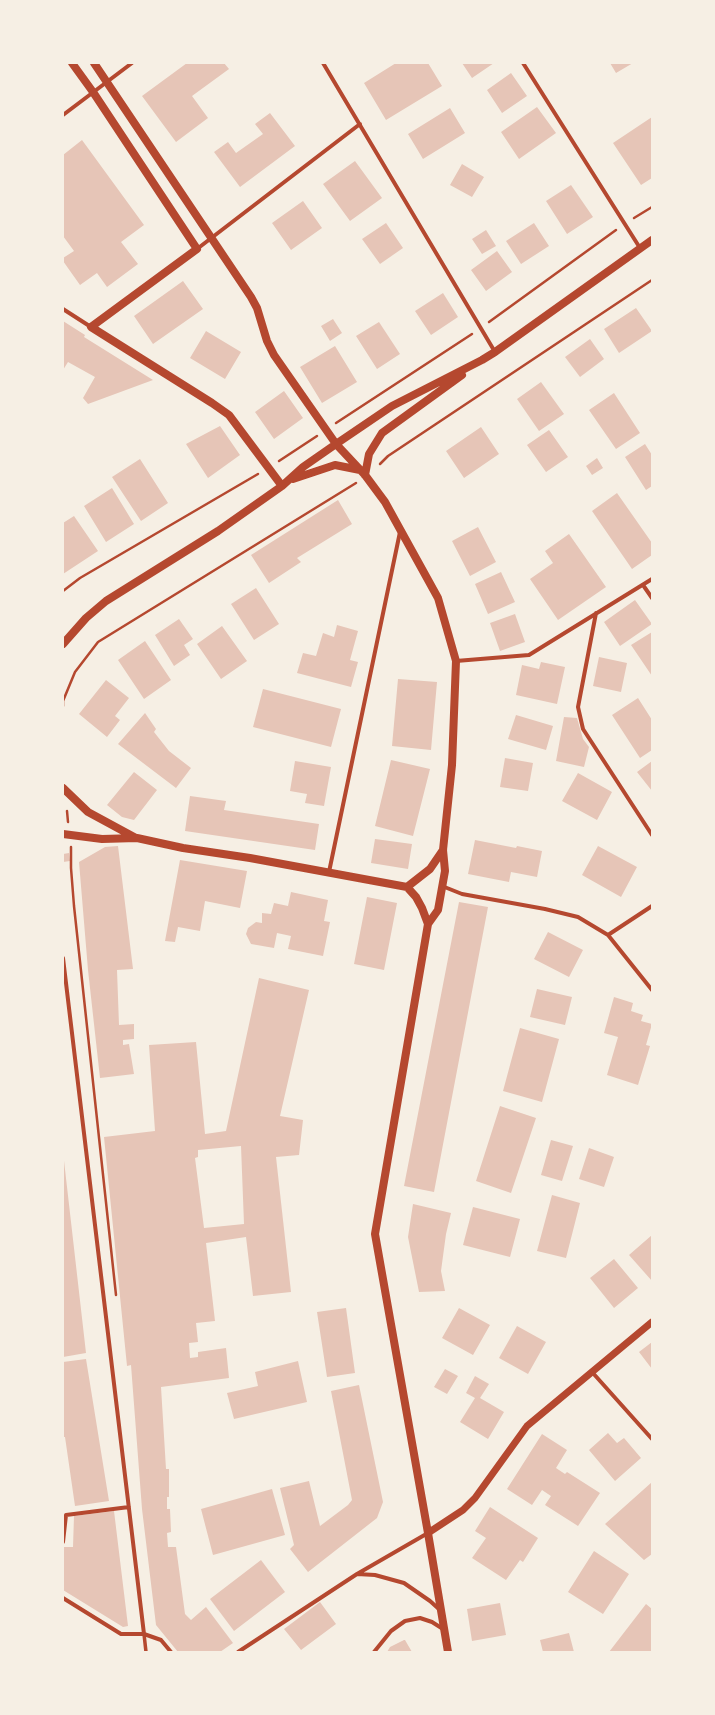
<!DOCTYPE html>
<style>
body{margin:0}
#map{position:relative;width:715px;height:1715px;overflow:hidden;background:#f6efe4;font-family:"Roboto Condensed",sans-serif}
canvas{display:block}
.frame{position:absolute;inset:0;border:64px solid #f6efe4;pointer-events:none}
</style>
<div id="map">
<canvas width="715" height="1715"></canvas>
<div class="frame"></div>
</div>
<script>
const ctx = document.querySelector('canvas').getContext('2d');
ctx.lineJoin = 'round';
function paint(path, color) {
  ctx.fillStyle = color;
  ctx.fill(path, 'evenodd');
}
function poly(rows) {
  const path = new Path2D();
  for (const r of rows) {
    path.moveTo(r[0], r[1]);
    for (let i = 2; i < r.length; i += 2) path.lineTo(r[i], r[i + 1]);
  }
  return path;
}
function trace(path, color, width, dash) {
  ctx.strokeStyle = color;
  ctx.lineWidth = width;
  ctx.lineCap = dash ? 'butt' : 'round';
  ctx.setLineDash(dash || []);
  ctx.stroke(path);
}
const building = poly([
 [187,63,224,63,229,69,192,96,208,118,176,142,142,96],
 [396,63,428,63,442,86,386,120,364,83],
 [462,63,494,63,472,78],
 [610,63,633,63,616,73],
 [511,73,527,96,502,113,487,90],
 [537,107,556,133,519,159,501,132],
 [450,108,465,133,423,159,408,134],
 [270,113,295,146,240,187,214,152,228,142,236,153,263,134,255,124],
 [652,117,652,178,641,185,613,143],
 [82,140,144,225,121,242,138,264,107,287,97,273,80,285,63,261,63,258,74,251,63,236,63,155],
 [355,161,382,198,350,221,323,184],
 [462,164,484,177,472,197,450,185],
 [571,185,593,217,567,234,546,201],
 [303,201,322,228,291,250,272,223],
 [386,223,403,248,380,264,362,239],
 [534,223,549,246,521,264,506,241],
 [486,230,496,246,482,254,472,239],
 [497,251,512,272,486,291,471,270],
 [183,281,203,309,153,344,134,316],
 [443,293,458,317,431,335,415,311],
 [636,308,652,331,619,353,604,329],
 [333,319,342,333,330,341,321,326],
 [63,321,85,335,84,337,153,380,88,404,83,398,95,377,68,362,63,370],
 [379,322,400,354,377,369,356,336],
 [206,331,241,352,225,379,190,358],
 [590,339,604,359,580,377,565,357],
 [335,346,357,382,322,403,300,367],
 [541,382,564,414,539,431,517,399],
 [284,391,303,418,274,439,255,412],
 [614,393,640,433,616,449,589,410],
 [220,426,240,455,208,478,186,444],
 [481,427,499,454,464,478,446,451],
 [549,430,568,457,546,472,527,445],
 [645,444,652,455,652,486,646,490,625,457],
 [597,458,603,468,592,475,586,466],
 [140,459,168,503,141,521,112,477],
 [112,488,134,524,106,542,84,506],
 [617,493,652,543,652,555,632,569,592,511],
 [338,500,352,524,297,558,301,562,269,583,251,555],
 [74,516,98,551,63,574,63,523],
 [478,527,496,562,470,576,452,541],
 [569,534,606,587,558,620,530,579,553,563,545,551],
 [501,572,515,602,488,614,475,584],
 [256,588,279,624,254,640,231,604],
 [635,600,652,624,620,646,604,622],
 [515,614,525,642,500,651,490,623],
 [179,619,193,639,184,645,190,655,174,666,155,635],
 [337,625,358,631,350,660,358,662,351,687,297,673,303,653,316,656,323,633,334,637],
 [222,626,247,661,221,679,197,644],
 [652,632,652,676,631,645],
 [145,641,171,680,144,699,118,660],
 [599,657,627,663,621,692,593,686],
 [541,662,565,667,557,704,516,695,522,665,539,669],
 [398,679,437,682,431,750,392,746],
 [106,680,129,698,115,716,120,720,107,737,79,714],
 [263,689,341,709,331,747,253,727],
 [638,698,652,720,652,750,640,758,612,715],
 [145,713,156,729,154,732,169,751,191,768,176,788,118,744],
 [516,715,553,726,546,750,508,739],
 [564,717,577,718,583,739,589,747,584,767,556,761],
 [505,758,533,763,528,791,500,787],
 [391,760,430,769,413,836,375,826],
 [295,761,331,767,324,806,305,803,307,794,290,791],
 [652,761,652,791,637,772],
 [134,772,157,790,134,820,122,817,107,805],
 [578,773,612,792,597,820,562,801],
 [190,796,226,801,224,810,319,824,315,850,185,831],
 [375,839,412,844,408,869,371,863],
 [475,840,516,848,517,846,542,851,537,877,511,872,509,882,468,874],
 [118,846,133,969,117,970,119,1025,134,1024,134,1039,123,1040,123,1045,129,1044,134,1074,100,1078,88,970,79,862,105,847],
 [598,846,637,867,621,897,582,875],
 [69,853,70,861,63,862,63,854],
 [180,860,247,871,240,908,205,901,200,931,178,927,175,942,165,941],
 [291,892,328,900,324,921,330,922,323,956,288,949,291,936,277,933,274,948,251,944,246,934,248,928,256,922,262,923,262,913,271,914,274,903,288,906],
 [367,897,397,903,384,970,354,964],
 [459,902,488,907,434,1192,404,1186],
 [548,932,583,950,569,977,534,959],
 [259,978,309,990,280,1116,303,1120,299,1155,276,1157,291,1292,253,1296,246,1237,206,1243,215,1321,196,1323,198,1342,189,1343,190,1358,198,1357,198,1352,226,1348,229,1378,161,1387,166,1469,169,1469,169,1497,167,1497,167,1509,170,1509,171,1532,167,1533,168,1547,176,1547,185,1614,191,1620,206,1607,233,1643,220,1652,178,1652,156,1625,142,1509,131,1365,127,1366,104,1137,155,1131,149,1045,196,1042,205,1134,226,1131],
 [241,1146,244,1224,204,1228,195,1158,198,1157,198,1150],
 [537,989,572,997,565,1025,530,1017],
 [614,997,633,1003,631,1011,643,1015,641,1021,652,1024,646,1045,650,1046,638,1085,607,1075,618,1037,604,1033],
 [520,1028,559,1039,542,1102,503,1091],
 [500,1106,536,1118,511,1193,476,1181],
 [551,1140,573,1146,562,1181,541,1175],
 [589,1148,614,1157,604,1187,579,1179],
 [63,1152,86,1353,63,1357],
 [552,1195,580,1203,566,1258,537,1251],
 [413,1204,451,1213,446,1234,441,1271,445,1291,419,1292,408,1237],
 [473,1207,520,1219,510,1257,463,1245],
 [652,1235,652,1281,629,1255],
 [614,1259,638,1288,614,1308,590,1278],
 [346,1308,355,1373,327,1377,317,1312],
 [459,1308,490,1325,473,1355,442,1338],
 [517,1326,546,1342,528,1374,499,1358],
 [652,1342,652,1369,639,1352],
 [86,1359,109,1501,75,1506,65,1437,63,1437,63,1362],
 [298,1361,307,1402,234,1419,227,1393,258,1386,255,1372],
 [445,1369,458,1376,447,1394,434,1387],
 [475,1376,489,1384,480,1398,504,1412,488,1439,460,1422,475,1398,466,1393],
 [359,1385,383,1502,377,1518,308,1572,290,1549,294,1545,280,1488,309,1481,320,1526,348,1505,352,1500,331,1391],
 [608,1433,617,1443,624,1438,641,1458,615,1481,589,1450],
 [542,1434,567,1450,556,1468,565,1474,567,1472,600,1493,578,1526,545,1505,551,1496,542,1490,532,1505,507,1489],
 [652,1482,652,1554,644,1560,605,1524],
 [272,1489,285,1535,213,1555,201,1509],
 [490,1507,538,1538,523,1562,520,1560,506,1580,472,1558,486,1538,475,1531],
 [114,1511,128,1626,123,1627,63,1590,63,1547,73,1547,74,1516],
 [594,1551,629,1574,603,1614,568,1592],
 [261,1560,285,1592,234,1631,210,1599],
 [320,1602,336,1624,301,1650,284,1629],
 [500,1603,506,1635,472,1641,467,1609],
 [646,1604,652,1609,652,1652,609,1652],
 [569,1633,574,1652,543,1652,540,1640],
 [404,1640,405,1640,412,1652,387,1652,390,1647]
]);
const path = poly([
 [634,218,652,207],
 [489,322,616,230],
 [336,423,472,334],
 [279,461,317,436],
 [380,464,388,456,652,280],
 [63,591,80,578,258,474],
 [63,706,63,701,75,672,98,642,356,483],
 [67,811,68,822],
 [71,847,71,868,74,906,116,1295]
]);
const pedestrian = poly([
 [144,1634,146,1652]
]);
const minor = poly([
 [323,63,495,352],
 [523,63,640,248],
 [63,115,132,63],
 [197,249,360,124],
 [63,309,91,327],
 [643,585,652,598],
 [596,613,578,707,583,729,652,835],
 [456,661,529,655,652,579],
 [329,872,400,532],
 [442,886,462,894,545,909,578,917,608,935,652,990],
 [608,935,652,906],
 [63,958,144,1634],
 [592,1372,652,1439],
 [63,1542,66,1515,129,1507],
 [357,1574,375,1575,404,1583,430,1601,440,1610],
 [63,1598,121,1634,144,1634,161,1640,171,1652],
 [238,1652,357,1574,428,1533],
 [374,1652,391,1631,405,1621,420,1618,432,1622,443,1629]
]);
const tertiary = poly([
 [428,1533,463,1510,475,1498,527,1426,652,1322]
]);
const secondary = poly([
 [72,63,93,92,197,249,91,327,212,403,229,415,282,486],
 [94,63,251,297,257,308,267,341,274,355,336,444,365,475,385,502,438,598,456,661,452,765,443,850,445,871,438,910,428,924,375,1234,428,1533,448,1652],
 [365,475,369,454,382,433,462,375],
 [293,479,335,465,360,470],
 [63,644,86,618,106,601,218,531,282,486,303,467,336,444,392,406,482,360,495,352,652,240],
 [63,788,88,812,136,838],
 [63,834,102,839,137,838,183,848,250,858,407,887,416,897,422,908,428,924],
 [407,887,430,869,443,850]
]);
paint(building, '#e6c5b7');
trace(path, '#b5482f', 2.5);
trace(pedestrian, '#b5482f', 3.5);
trace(minor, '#b5482f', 4);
trace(tertiary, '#b5482f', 7);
trace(secondary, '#b5482f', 8);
</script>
